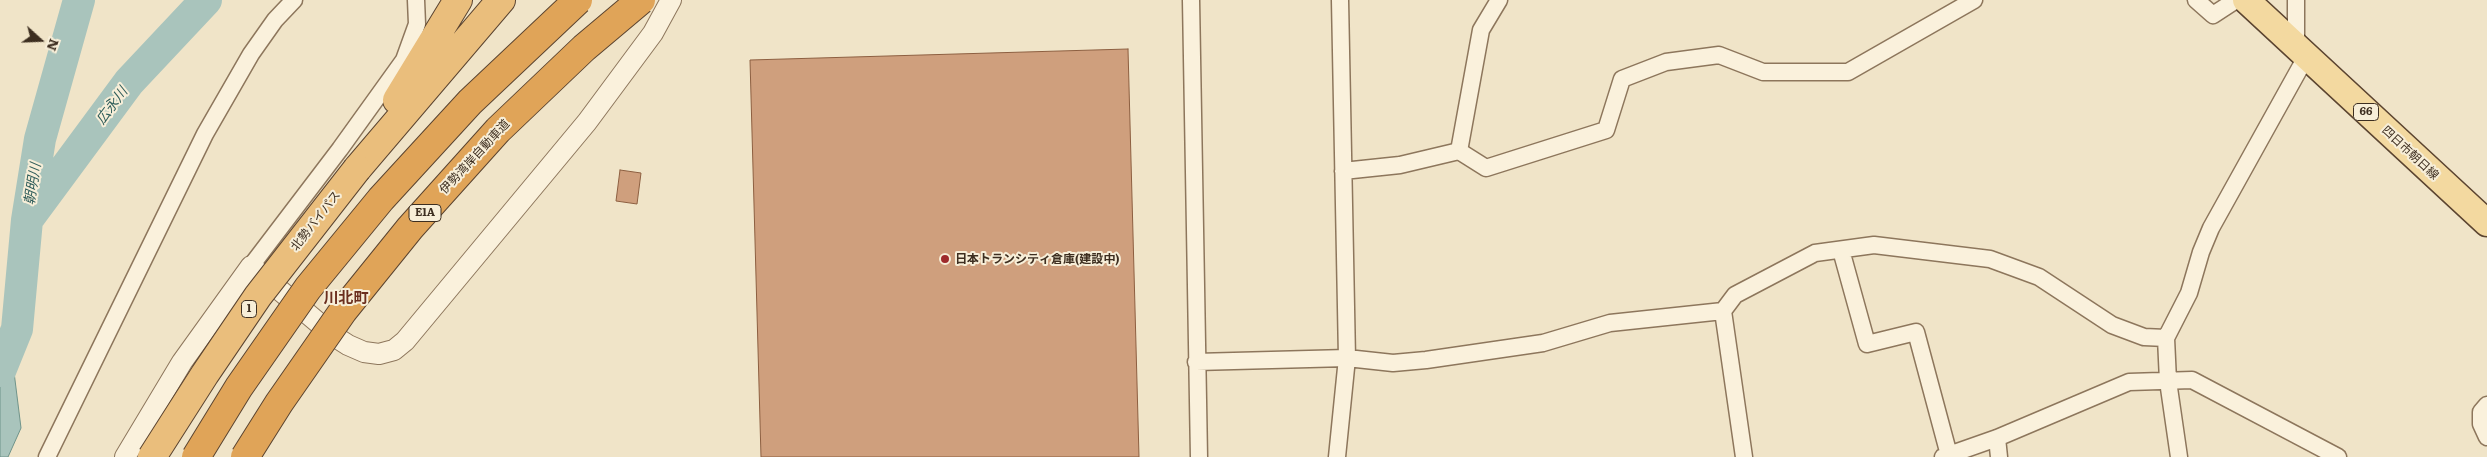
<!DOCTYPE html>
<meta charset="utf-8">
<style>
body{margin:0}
#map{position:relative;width:2487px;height:457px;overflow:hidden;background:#f0e4c8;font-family:Literata,serif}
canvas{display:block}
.north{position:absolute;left:15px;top:15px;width:50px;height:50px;-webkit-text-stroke:4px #f7eed8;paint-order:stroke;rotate:110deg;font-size:14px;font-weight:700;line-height:20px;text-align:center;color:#3d2e20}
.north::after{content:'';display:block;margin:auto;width:18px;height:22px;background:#3d2e20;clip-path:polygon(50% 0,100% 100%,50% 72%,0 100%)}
</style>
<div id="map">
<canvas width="2487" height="457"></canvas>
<div class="north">N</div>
</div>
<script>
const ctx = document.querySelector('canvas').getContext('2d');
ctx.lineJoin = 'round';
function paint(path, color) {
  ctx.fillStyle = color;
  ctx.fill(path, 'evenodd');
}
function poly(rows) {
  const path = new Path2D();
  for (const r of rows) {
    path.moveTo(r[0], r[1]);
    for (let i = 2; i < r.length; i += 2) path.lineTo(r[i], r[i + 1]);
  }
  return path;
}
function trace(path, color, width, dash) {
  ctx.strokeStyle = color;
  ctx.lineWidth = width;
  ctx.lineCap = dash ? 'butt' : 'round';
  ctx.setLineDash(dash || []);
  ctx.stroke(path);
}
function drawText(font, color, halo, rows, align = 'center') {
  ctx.font = font + ' Literata,"Noto Sans JP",serif';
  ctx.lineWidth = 4;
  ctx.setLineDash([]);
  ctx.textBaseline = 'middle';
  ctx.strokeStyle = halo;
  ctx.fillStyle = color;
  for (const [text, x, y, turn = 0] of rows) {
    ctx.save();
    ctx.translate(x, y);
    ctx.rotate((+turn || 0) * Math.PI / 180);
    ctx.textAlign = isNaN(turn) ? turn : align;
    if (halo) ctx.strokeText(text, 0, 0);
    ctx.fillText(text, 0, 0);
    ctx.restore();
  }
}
const water = poly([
 [19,330,14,372,21,428,8,457,0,457,0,367,19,330]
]);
const river = poly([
 [30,216,129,82,206,0],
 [0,371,17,329,27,220,40,139,79,0]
]);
const building = poly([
 [1128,49,1139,457,761,457,750,60,1128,49],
 [620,170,641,173,637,204,616,201,620,170]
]);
const minor = poly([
 [1191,0,1199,457],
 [2196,0,2213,15,2236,0],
 [2296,46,2296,0],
 [1459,151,1481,30,1499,0],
 [1343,171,1400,165,1459,151,1486,168,1606,130,1622,79,1666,62,1719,55,1763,72,1848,72,1974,0],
 [1841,250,1867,344,1916,332,1949,455],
 [251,266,340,149,404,60,417,24,416,0],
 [1196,362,1347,358,1393,363,1426,360,1543,343,1610,323,1723,311],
 [2487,405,2481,412,2481,424,2487,437],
 [1997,438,1999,457],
 [47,457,205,134,251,54,275,20,294,0],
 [1337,457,1347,358,1340,0],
 [1744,457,1723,311,1735,295,1815,253,1874,245,1990,259,2039,277,2112,325,2144,337,2166,338],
 [1943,457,1997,438,2129,382,2192,380,2338,457],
 [2179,457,2168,381,2166,338,2189,293,2201,252,2211,228,2306,57]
]);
const tertiary = poly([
 [125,457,182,362,251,266,334,336,348,345,364,352,379,354,394,350,405,341,587,122,653,33,671,0]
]);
const primary = poly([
 [2246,0,2487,223]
]);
const trunk = poly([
 [397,100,458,0],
 [357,169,501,0]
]);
const trunkBridge = poly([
 [152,457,205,374,258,296,357,169]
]);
const motorwayBridge = poly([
 [196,457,239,387,308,288,381,199,470,102,578,0],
 [245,457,279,403,343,311,410,228,498,130,584,48,641,0]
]);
const markers = [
 [945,259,5,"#9e2a2b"]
];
const shields = [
 [2366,112,25],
 [425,213,32],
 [249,309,15]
];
const shieldNames = [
 ["66",2366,112],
 ["E1A",425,213],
 ["1",249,309]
];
const streetNames = [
 ["四日市朝日線",2410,153,43],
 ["伊勢湾岸自動車道",475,157,-47],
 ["北勢バイパス",316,221,-52]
];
const poiNames = [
 ["日本トランシティ倉庫(建設中)",955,259]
];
const waterNames = [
 ["広永川",112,106,-53],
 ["朝明川",33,184,-81]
];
const quarterNames = [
 ["川北町",346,299]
];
paint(water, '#a9c4bc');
trace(water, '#6f938a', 1);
trace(river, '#a9c4bc', 32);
paint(building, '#cf9f7d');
trace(building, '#8d5f41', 1);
trace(minor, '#8d765c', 19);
trace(tertiary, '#8d765c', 22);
trace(primary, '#5b4430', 29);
trace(trunk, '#5b4430', 30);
trace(minor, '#faf1dc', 16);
trace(tertiary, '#faf1dc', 20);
trace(primary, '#f3d9a0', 26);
trace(trunk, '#eabe7c', 28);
trace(trunkBridge, '#5b4430', 30, []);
trace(motorwayBridge, '#5b4430', 30, []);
trace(trunkBridge, '#eabe7c', 28);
trace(motorwayBridge, '#e0a458', 28);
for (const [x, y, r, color] of markers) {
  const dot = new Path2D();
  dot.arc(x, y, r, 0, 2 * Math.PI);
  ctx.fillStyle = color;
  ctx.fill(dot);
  trace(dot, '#f7eed8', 2);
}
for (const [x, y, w] of shields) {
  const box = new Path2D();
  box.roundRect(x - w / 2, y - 8.5, w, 17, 4);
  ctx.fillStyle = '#f7eed8';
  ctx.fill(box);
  trace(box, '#3d2e20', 1);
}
drawText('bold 11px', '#3d2e20', null, shieldNames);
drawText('12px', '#3d2e20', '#f7eed8', streetNames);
drawText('bold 12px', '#3d2e20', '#f7eed8', poiNames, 'left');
drawText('italic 14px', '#2f5d5a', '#f7eed8', waterNames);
drawText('bold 15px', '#6b2e1e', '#f7eed8', quarterNames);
</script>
